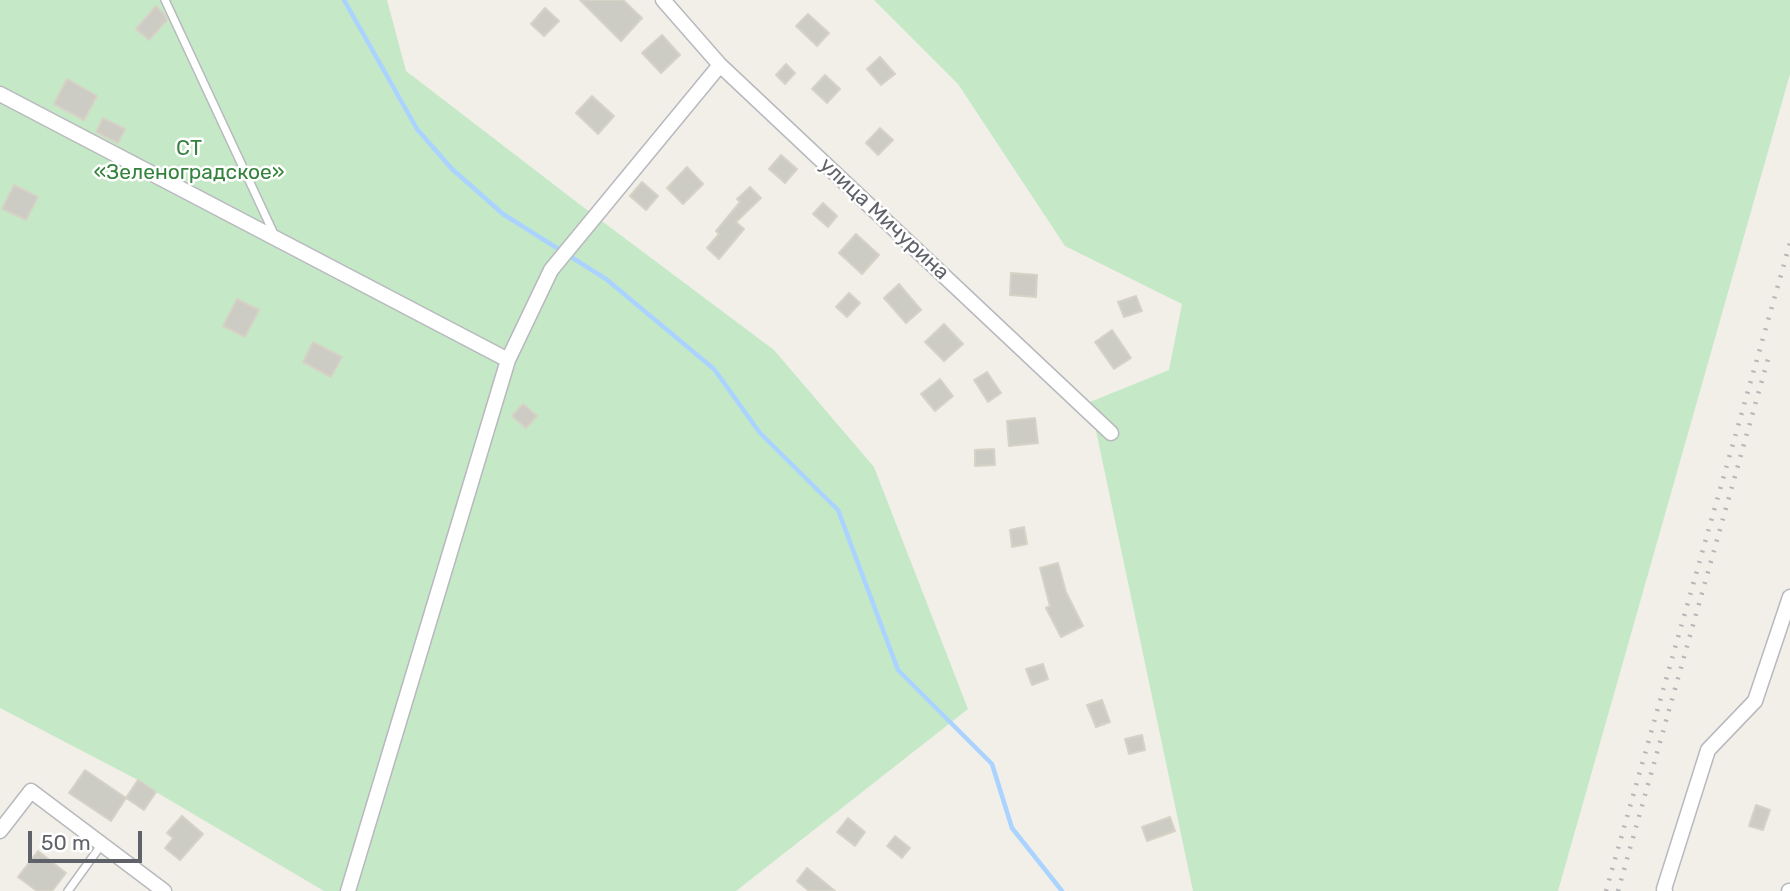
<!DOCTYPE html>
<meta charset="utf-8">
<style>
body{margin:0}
#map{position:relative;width:1790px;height:891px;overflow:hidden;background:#f1efe8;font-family:Rubik,sans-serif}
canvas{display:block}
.scale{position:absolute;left:28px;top:831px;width:114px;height:32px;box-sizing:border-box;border:4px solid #5f6268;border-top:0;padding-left:9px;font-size:21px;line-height:24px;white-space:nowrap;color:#5f6268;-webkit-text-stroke:5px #fff;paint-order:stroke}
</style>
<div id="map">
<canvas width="1790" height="891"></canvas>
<div class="scale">50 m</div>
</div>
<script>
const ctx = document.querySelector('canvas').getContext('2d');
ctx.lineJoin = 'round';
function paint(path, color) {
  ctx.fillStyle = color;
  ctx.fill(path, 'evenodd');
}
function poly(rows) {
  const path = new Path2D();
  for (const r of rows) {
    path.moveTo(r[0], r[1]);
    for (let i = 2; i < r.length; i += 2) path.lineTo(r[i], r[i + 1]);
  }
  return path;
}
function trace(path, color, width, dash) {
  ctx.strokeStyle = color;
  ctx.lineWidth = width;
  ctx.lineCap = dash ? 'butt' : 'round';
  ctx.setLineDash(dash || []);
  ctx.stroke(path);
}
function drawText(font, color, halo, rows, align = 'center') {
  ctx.font = font + ' Rubik,sans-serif';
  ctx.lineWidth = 5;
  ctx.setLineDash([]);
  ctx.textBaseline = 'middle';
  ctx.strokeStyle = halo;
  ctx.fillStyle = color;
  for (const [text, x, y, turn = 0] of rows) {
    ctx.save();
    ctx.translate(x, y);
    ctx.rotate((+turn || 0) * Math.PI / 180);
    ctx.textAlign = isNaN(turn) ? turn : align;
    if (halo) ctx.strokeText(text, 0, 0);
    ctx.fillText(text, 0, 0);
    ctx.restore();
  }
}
const green = poly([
 [0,0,387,0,406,71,587,210,774,350,874,467,968,709,736,891,324,891,156,792,138,780,0,708],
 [874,0,1790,0,1790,74,1558,891,1193,891,1090,402,1169,370,1182,304,1065,246,958,84]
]);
const stream = poly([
 [344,0,417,129,452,169,503,214,606,279,714,369,760,433,838,510,898,670,992,764,1012,828,1062,891]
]);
const building = poly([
 [580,0,623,0,642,18,621,41,580,0],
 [156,6,165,15,167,20,149,40,136,29,156,6],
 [545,8,559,21,544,36,531,24,545,8],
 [808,14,829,33,817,46,796,26,808,14],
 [662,35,680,55,661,73,642,53,662,35],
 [880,57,895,74,881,85,867,69,880,57],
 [786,64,795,73,785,84,776,75,786,64],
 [825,75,840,89,827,103,812,89,825,75],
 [67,79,97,96,84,120,54,104,67,79],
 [592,96,614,116,598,134,576,113,592,96],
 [103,118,125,129,118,143,96,132,103,118],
 [880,128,893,140,878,155,866,143,880,128],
 [781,155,797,169,785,183,769,169,781,155],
 [687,167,703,184,683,204,667,188,687,167],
 [642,182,658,196,646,210,630,196,642,182],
 [14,185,38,197,26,220,2,209,14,185],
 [750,187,761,198,736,222,744,229,719,259,707,248,719,234,716,231,740,202,737,199,750,187],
 [823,203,837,216,828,227,813,214,823,203],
 [856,234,879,255,862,274,839,253,856,234],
 [1011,273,1037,275,1036,297,1010,295,1011,273],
 [899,284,921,310,906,323,884,298,899,284],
 [849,293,860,303,847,317,836,307,849,293],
 [1136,296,1142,311,1124,317,1118,302,1136,296],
 [237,299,259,310,245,337,223,326,237,299],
 [944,324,963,344,944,361,925,342,944,324],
 [1112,330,1131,358,1114,369,1095,342,1112,330],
 [313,342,342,357,331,377,303,362,313,342],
 [987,372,1001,393,988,402,974,380,987,372],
 [940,379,953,396,935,411,921,394,940,379],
 [523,404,537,416,526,428,512,416,523,404],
 [1035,418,1038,443,1009,446,1007,421,1035,418],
 [994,449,995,465,975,466,975,450,994,449],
 [1024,527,1027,544,1012,547,1010,530,1024,527],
 [1058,563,1066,592,1083,626,1061,637,1046,608,1050,606,1040,568,1058,563],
 [1043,664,1048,679,1032,685,1026,669,1043,664],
 [1102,700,1110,722,1096,727,1087,705,1102,700],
 [1142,735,1145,750,1129,754,1125,739,1142,735],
 [85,770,126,798,111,821,69,793,85,770],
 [138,780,156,792,144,810,126,798,138,780],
 [1756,805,1770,810,1763,830,1749,826,1756,805],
 [182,816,203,834,180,860,165,848,173,838,167,833,182,816],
 [1170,817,1175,831,1147,841,1142,827,1170,817],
 [848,818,865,832,855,846,837,832,848,818],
 [895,836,910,848,902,858,887,846,895,836],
 [38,851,66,873,52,891,37,891,18,877,38,851],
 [807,868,835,891,809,891,797,881,807,868]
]);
const lane = poly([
 [165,0,274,234],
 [68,891,102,844]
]);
const street = poly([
 [663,0,720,65,1111,433],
 [0,94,508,360],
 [0,831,31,791,164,891],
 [348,891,508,360,551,270,720,65],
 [1665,891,1664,889,1708,750,1755,701,1790,597],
 [1789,891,1790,891]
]);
const rail = poly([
 [1606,891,1790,243],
 [1618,891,1770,352]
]);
const parkNames = [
 ["СТ",189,149],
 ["«Зеленоградское»",189,173]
];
const streetNames = [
 ["улица Мичурина",884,219,43]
];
paint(green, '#c5e8c7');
trace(stream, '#aad4ff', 4.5);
paint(building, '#cccbc4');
trace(building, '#d6d2c6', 2);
trace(lane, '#b8b9be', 10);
trace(street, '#b8b9be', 17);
trace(lane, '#fff', 7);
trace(street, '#fff', 14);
trace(rail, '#b6b6b8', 4.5, [2, 9]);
drawText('21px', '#34823c', '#fff', parkNames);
drawText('21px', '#5f6268', '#fff', streetNames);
</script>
